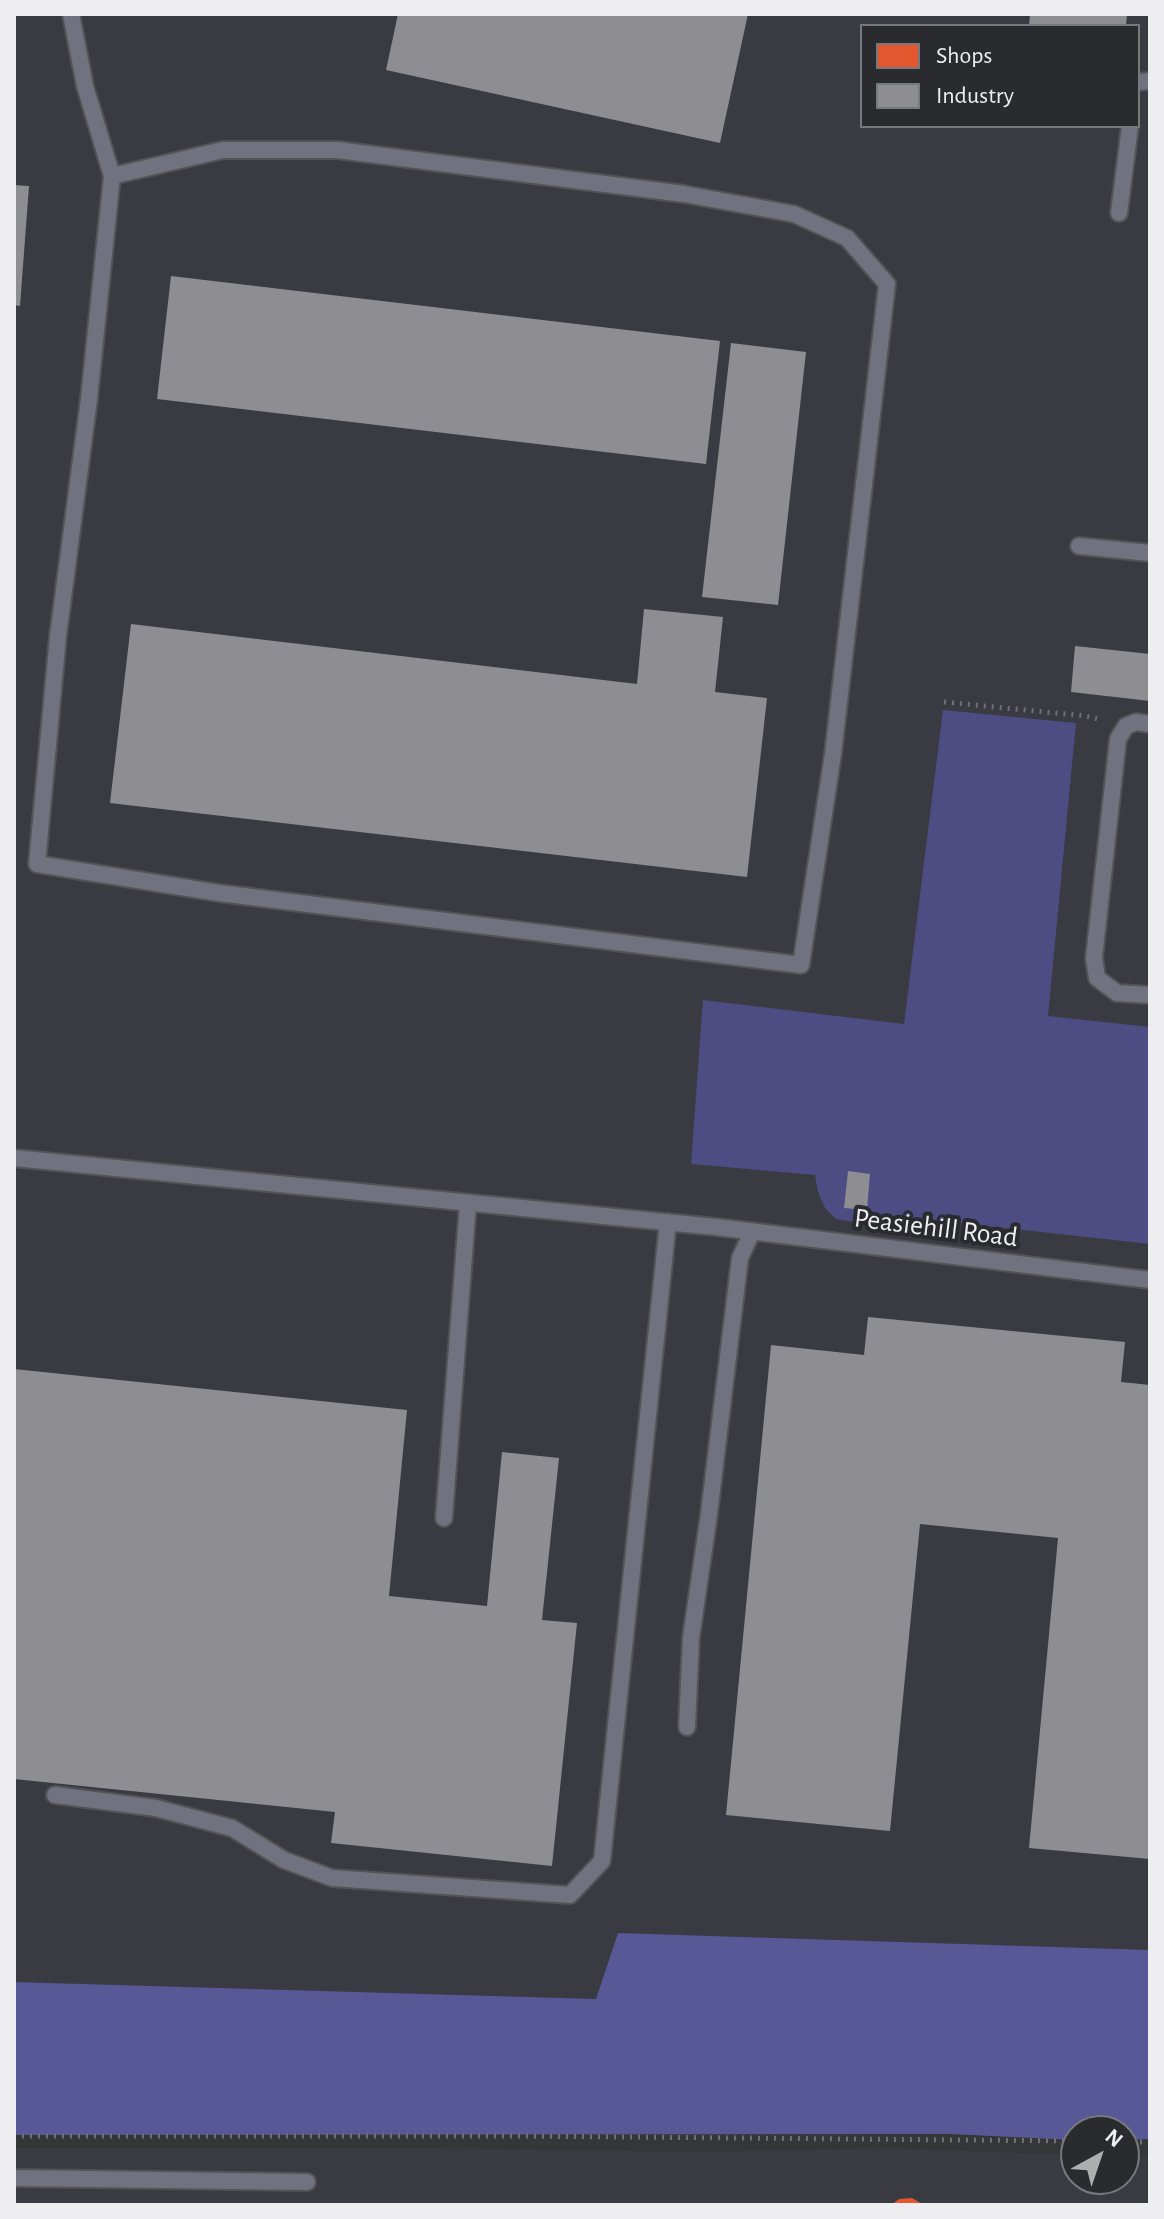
<!DOCTYPE html>
<style>
body{margin:0}
#map{position:relative;width:1164px;height:2219px;overflow:hidden;background:#353637;font-family:"Alegreya Sans",sans-serif}
canvas{display:block}
.frame{position:absolute;inset:0;border:16px solid #eeeef1;pointer-events:none}
.legend{position:absolute;left:860px;top:24px;width:280px;height:104px;box-sizing:border-box;background:#2a2b2e;border:2px solid #78797c;margin:0;padding:10px 14px;list-style:none;font-size:24px;color:#eeeef1}
.legend li{display:flex;align-items:center;gap:16px;height:40px}
.legend b{width:40px;border:2px solid #78797c}
.north{position:absolute;left:1060px;top:2115px;width:80px;height:80px;box-sizing:border-box;background:#2a2b2e;border:2px solid #78797c;border-radius:50%;rotate:40deg;font-size:22px;font-weight:700;line-height:32px;text-align:center;color:#eeeef1}
.north::after{content:'';display:block;margin:auto;width:28px;height:36px;background:#adaeb0;clip-path:polygon(50% 0,100% 100%,50% 72%,0 100%)}
</style>
<div id="map">
<canvas width="1164" height="2219"></canvas>
<div class="frame"></div>
<ul class="legend">
<li><b style="height:22px;background:#e4572e"></b>Shops</li>
<li><b style="height:22px;background:#8d8d92"></b>Industry</li>
</ul>
<div class="north">N</div>
</div>
<script>
const ctx = document.querySelector('canvas').getContext('2d');
ctx.lineJoin = 'round';
function paint(path, color) {
  ctx.fillStyle = color;
  ctx.fill(path, 'evenodd');
}
function poly(rows) {
  const path = new Path2D();
  for (const r of rows) {
    path.moveTo(r[0], r[1]);
    for (let i = 2; i < r.length; i += 2) path.lineTo(r[i], r[i + 1]);
  }
  return path;
}
function trace(path, color, width, dash) {
  ctx.strokeStyle = color;
  ctx.lineWidth = width;
  ctx.lineCap = dash ? 'butt' : 'round';
  ctx.setLineDash(dash || []);
  ctx.stroke(path);
}
function drawText(font, color, halo, rows, align = 'center') {
  ctx.font = font + ' "Alegreya Sans",sans-serif';
  ctx.lineWidth = 8;
  ctx.setLineDash([]);
  ctx.textBaseline = 'middle';
  ctx.strokeStyle = halo;
  ctx.fillStyle = color;
  for (const [text, x, y, turn = 0] of rows) {
    ctx.save();
    ctx.translate(x, y);
    ctx.rotate((+turn || 0) * Math.PI / 180);
    ctx.textAlign = isNaN(turn) ? turn : align;
    if (halo) ctx.strokeText(text, 0, 0);
    ctx.fillText(text, 0, 0);
    ctx.restore();
  }
}
const built = poly([
 [14,14,1150,14,1150,1950,618,1933,596,1999,14,1982],
 [862,26,1138,26,1138,126,862,126],
 [14,2148,437,2148,697,2152,889,2148,1076,2155,1076,2179,1124,2179,1124,2157,1150,2158,1150,2205,14,2205]
]);
const green = poly([
 [943,710,1076,723,1048,1016,1150,1027,1150,1244,914,1218,889,1228,836,1219,825,1208,818,1192,815,1175,691,1164,703,1000,904,1024]
]);
const forest = poly([
 [618,1933,1150,1950,1150,2139,1124,2140,1124,2131,1076,2131,1076,2140,950,2134,14,2135,14,1982,596,1999]
]);
const shops = poly([
 [912,2198,924,2205,891,2205,899,2199]
]);
const industry = poly([
 [398,14,748,14,720,143,386,70],
 [1030,14,1127,14,1126,26,1029,26],
 [14,185,29,186,20,306,14,305],
 [171,276,720,341,706,464,157,399],
 [731,343,806,352,778,605,702,597],
 [644,609,723,617,715,692,767,698,747,877,110,803,131,624,637,684],
 [1075,646,1150,654,1150,701,1071,692],
 [848,1171,870,1174,867,1210,844,1208],
 [868,1317,1125,1342,1121,1382,1150,1385,1150,1859,1029,1848,1058,1538,920,1524,890,1831,726,1815,771,1345,864,1355],
 [14,1369,407,1410,389,1596,487,1606,502,1452,559,1458,542,1620,577,1623,552,1866,331,1843,335,1812,14,1779]
]);
const path = poly([
 [944,702,1086,716,1102,720],
 [14,2136,514,2136,1076,2141],
 [1124,2142,1150,2142]
]);
const service = poly([
 [71,14,85,86,112,176,223,150,337,150,684,194,794,214,847,238,887,284,833,754,801,965,219,893,37,864,58,636,89,399,112,176],
 [1138,82,1150,81],
 [1119,213,1130,126],
 [1079,546,1150,553],
 [1150,724,1136,722,1126,726,1118,739,1094,958,1097,978,1117,993,1150,995],
 [14,1158,716,1227,1150,1280],
 [444,1518,468,1203],
 [687,1727,691,1638,709,1514,740,1258,752,1232],
 [55,1795,156,1808,232,1828,284,1860,332,1878,570,1895,602,1861,668,1222],
 [14,2178,307,2182]
]);
const streetNames = [
 ["Peasiehill Road",936,1228,7]
];
paint(built, '#3a3a43');
paint(green, '#4d4c83');
paint(forest, '#595897');
paint(shops, '#e4572e');
paint(industry, '#8d8d92');
trace(service, '#535355', 20);
trace(path, '#6f6f78', 5, [2, 6]);
trace(service, '#71727f', 16);
drawText('28px', '#eeeef1', '#2a2b2e', streetNames);
</script>
